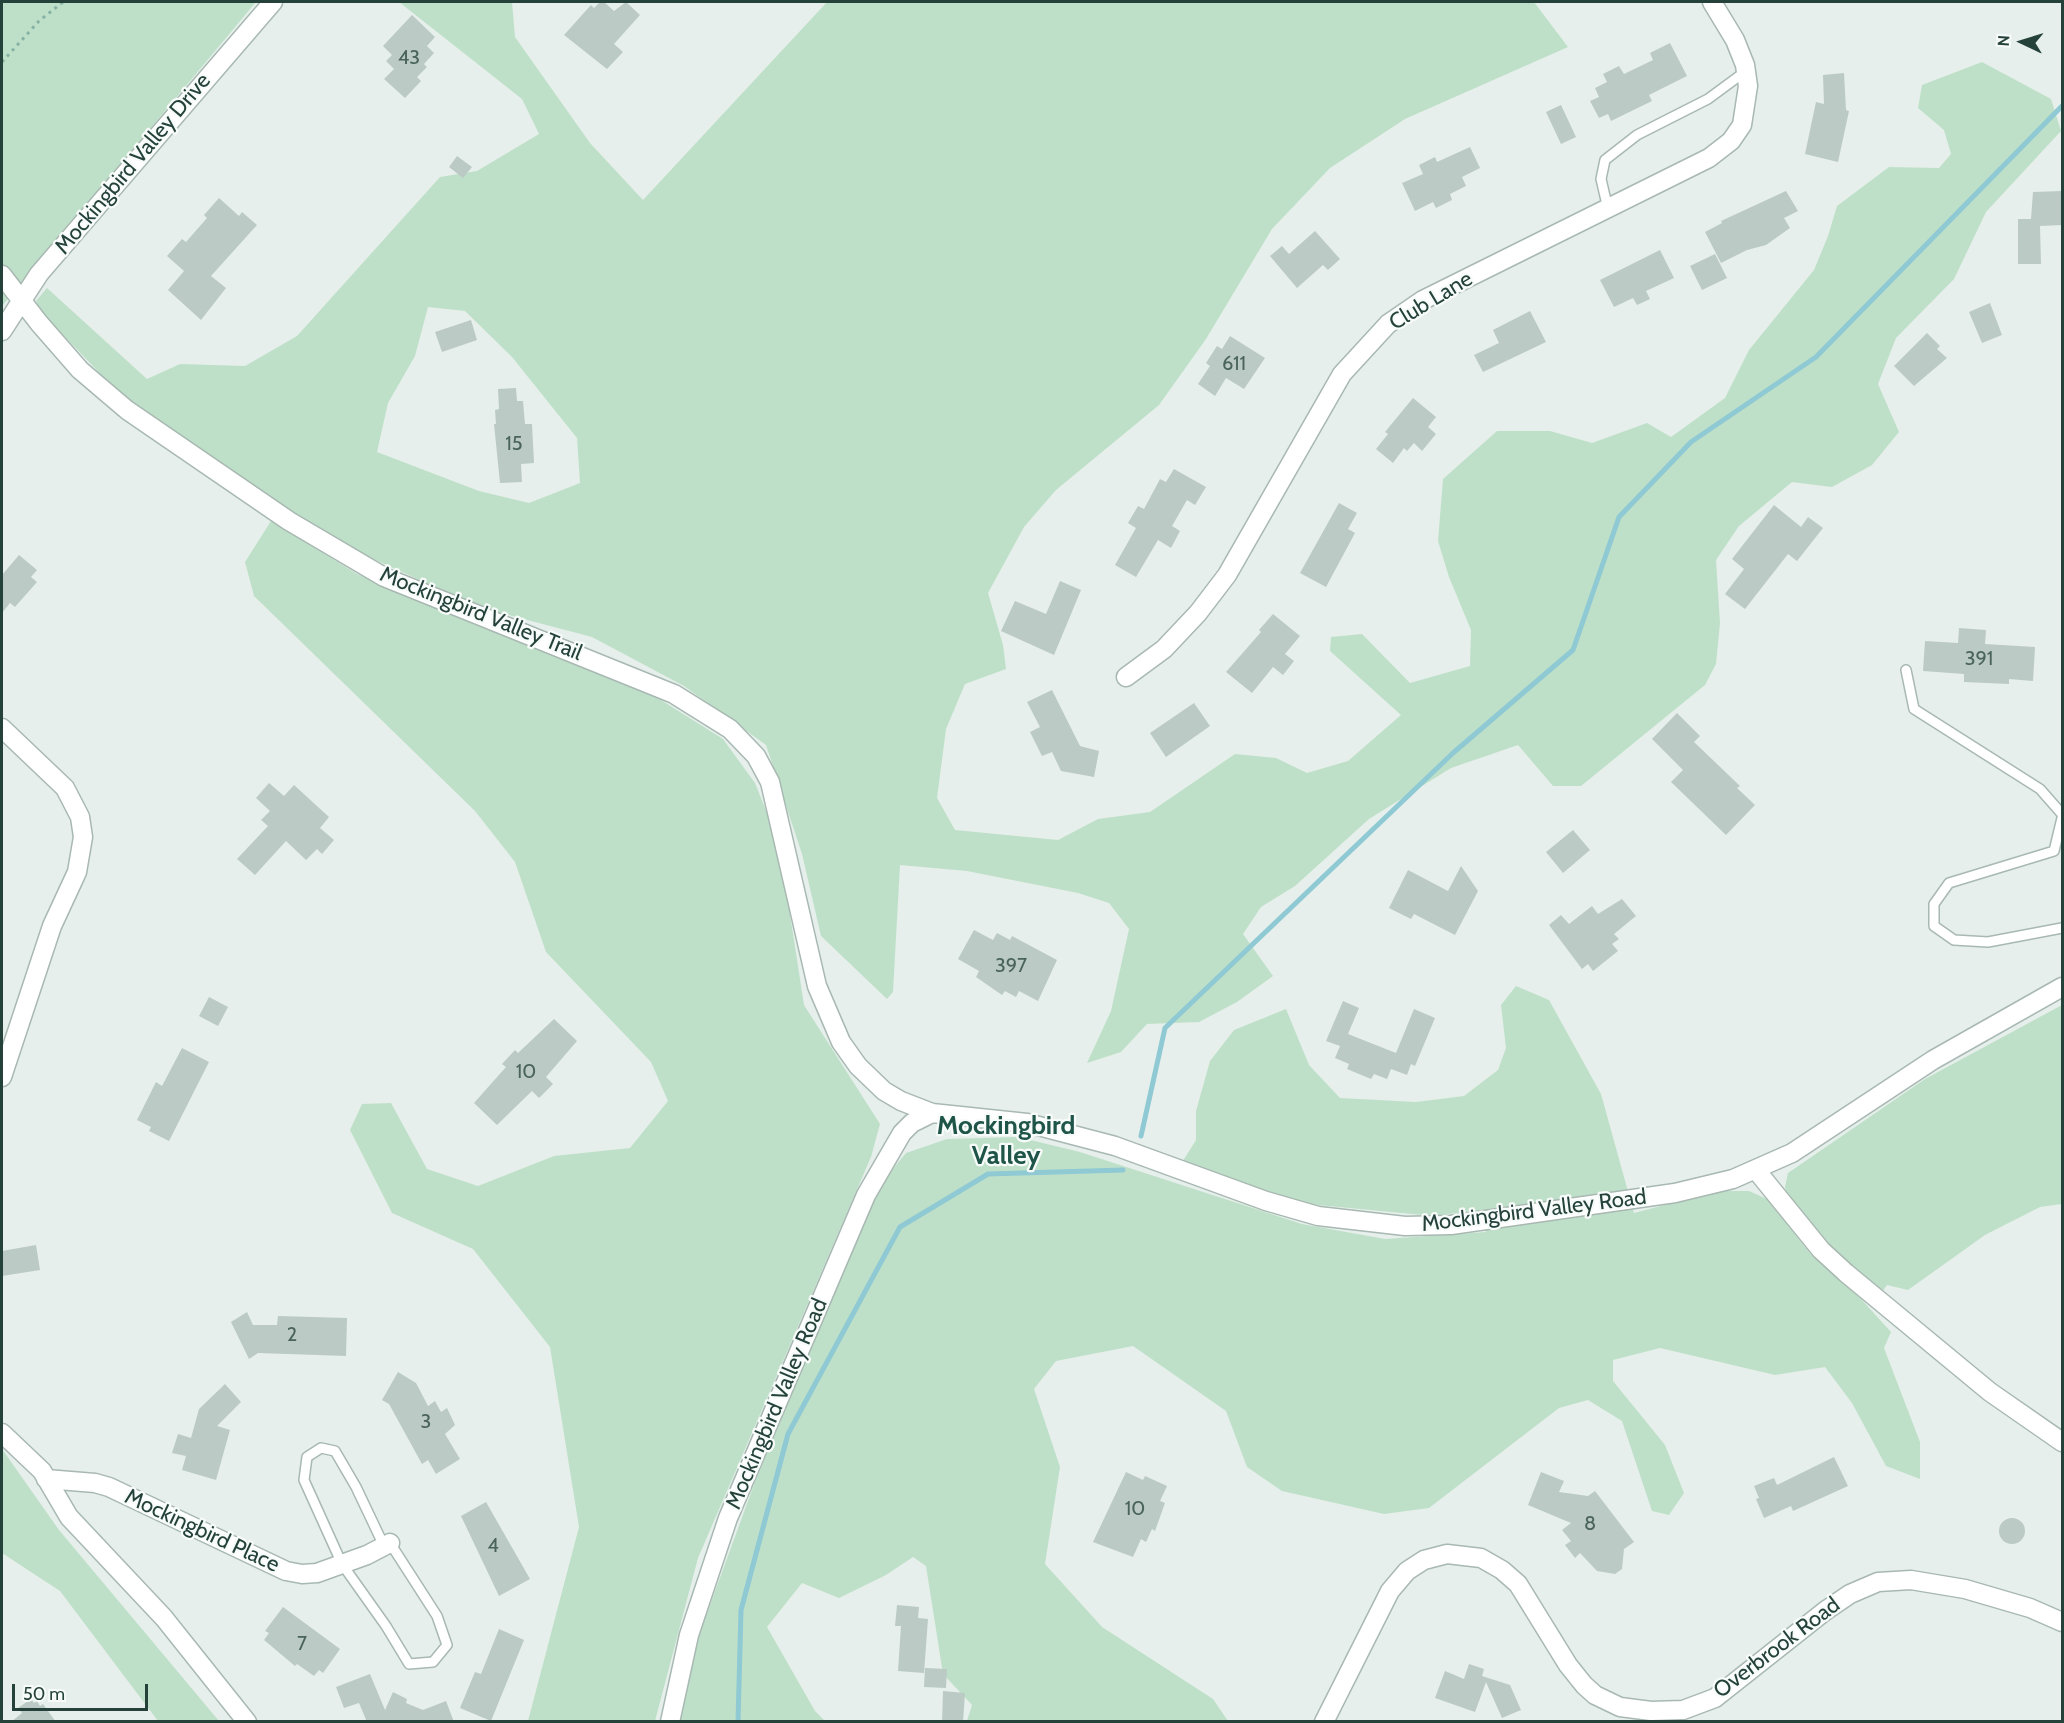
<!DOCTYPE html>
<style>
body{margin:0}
#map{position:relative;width:2064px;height:1723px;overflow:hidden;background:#e6efeb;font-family:Cabin,sans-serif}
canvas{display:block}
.frame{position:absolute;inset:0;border:3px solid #24423a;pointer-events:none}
.north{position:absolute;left:1992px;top:12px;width:60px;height:60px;-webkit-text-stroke:4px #f7fbf9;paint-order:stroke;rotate:274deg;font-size:16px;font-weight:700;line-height:24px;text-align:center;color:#24423a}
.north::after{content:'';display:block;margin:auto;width:21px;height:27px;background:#24423a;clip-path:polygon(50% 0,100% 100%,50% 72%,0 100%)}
.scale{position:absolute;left:12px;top:1684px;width:136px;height:27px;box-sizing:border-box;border:3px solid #24423a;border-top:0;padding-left:8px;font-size:18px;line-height:21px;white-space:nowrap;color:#24423a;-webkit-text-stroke:4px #f7fbf9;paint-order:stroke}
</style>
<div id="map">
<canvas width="2064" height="1723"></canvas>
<div class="frame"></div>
<div class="north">N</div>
<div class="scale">50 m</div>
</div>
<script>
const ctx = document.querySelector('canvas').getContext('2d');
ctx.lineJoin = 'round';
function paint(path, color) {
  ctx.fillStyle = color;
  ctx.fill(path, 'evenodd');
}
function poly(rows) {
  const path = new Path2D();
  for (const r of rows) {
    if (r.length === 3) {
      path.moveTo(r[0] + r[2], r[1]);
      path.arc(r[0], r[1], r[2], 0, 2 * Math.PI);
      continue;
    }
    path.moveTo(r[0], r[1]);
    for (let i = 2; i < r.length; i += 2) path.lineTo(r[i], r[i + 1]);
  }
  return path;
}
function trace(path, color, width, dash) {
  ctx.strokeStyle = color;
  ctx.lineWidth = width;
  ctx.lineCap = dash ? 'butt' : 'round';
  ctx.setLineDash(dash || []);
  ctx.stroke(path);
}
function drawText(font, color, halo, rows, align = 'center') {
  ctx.font = font + ' Cabin,sans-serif';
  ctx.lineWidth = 4.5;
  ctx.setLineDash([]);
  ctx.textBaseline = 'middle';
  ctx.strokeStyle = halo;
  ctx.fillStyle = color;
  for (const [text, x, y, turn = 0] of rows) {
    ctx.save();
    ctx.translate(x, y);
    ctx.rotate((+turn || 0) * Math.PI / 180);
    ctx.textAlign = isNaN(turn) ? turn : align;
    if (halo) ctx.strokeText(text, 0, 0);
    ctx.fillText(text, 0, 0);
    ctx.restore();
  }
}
const green = poly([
 [2,2,256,2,2,306],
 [399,2,512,2,515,37,590,143,643,200,827,2,1534,2,1568,47,1405,119,1330,168,1272,229,1206,339,1159,405,1056,490,1024,527,988,593,1003,645,1006,669,965,684,946,729,937,798,955,830,1058,840,1098,819,1150,812,1235,754,1276,758,1307,773,1348,761,1401,715,1330,651,1331,637,1362,634,1410,683,1470,666,1471,630,1449,577,1438,541,1443,479,1497,431,1550,431,1592,443,1647,423,1671,437,1725,398,1749,350,1814,270,1828,236,1837,206,1889,167,1939,168,1951,154,1944,130,1918,108,1922,85,1982,62,2051,99,2061,131,1986,212,1954,279,1896,338,1878,384,1899,432,1872,465,1832,487,1792,482,1739,526,1716,560,1720,623,1716,664,1705,685,1581,786,1553,786,1518,745,1451,768,1369,819,1295,886,1261,907,1243,934,1273,976,1237,1002,1199,1022,1147,1024,1121,1052,1087,1063,1111,1011,1129,929,1109,903,1078,893,967,871,900,865,893,992,887,999,821,936,802,854,766,745,684,686,592,637,482,608,371,558,262,494,196,451,113,387,41,312,36,301,47,288,147,379,180,364,245,366,297,336,440,177,477,171,539,134,522,99],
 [428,307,465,311,512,357,577,438,580,483,529,503,479,491,377,452,388,403,415,356],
 [271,521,357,574,653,695,723,739,755,783,779,843,804,1005,880,1124,871,1157,698,1558,655,1721,528,1721,579,1527,550,1347,473,1249,392,1213,350,1130,362,1104,391,1103,427,1169,478,1186,554,1156,630,1148,668,1101,651,1062,546,952,515,862,475,811,254,596,245,562],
 [1516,986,1549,1000,1601,1094,1634,1213,1718,1191,1749,1191,1767,1199,1809,1252,1861,1299,1891,1332,1884,1348,1920,1442,1920,1479,1886,1466,1852,1403,1825,1367,1775,1375,1660,1348,1613,1360,1613,1381,1665,1445,1684,1493,1669,1515,1652,1511,1622,1421,1588,1400,1559,1408,1429,1508,1384,1514,1282,1491,1247,1467,1226,1411,1133,1346,1056,1361,1034,1389,1060,1467,1045,1564,1102,1627,1213,1699,1228,1721,967,1721,972,1705,943,1674,926,1566,913,1557,886,1575,839,1598,802,1583,767,1627,815,1711,825,1721,678,1722,694,1649,756,1479,882,1182,906,1153,947,1139,1018,1137,1080,1152,1302,1224,1385,1239,1486,1232,1473,1211,1433,1216,1297,1203,1181,1164,1196,1140,1196,1111,1210,1061,1234,1030,1286,1009,1309,1065,1340,1098,1416,1102,1464,1096,1498,1070,1506,1048,1501,1005],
 [2062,1005,2062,1204,2040,1207,1985,1235,1908,1290,1887,1285,1880,1295,1788,1204,1785,1187,1788,1173,1925,1079],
 [2,1449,59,1530,219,1721,158,1721,60,1591,2,1553]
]);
const stream = poly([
 [1141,1136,1165,1028,1453,753,1573,650,1619,517,1691,442,1816,357,2062,106],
 [738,1722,741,1610,788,1434,900,1227,988,1174,1123,1170]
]);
const building = poly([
 [600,2,604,2,614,11,626,2,640,15,614,44,623,52,607,69,564,35,591,5,594,8],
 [412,15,435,37,427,46,434,53,424,64,427,67,417,77,421,81,405,98,384,79,394,69,386,61,392,55,383,46],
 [1670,43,1687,76,1649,95,1652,101,1611,121,1608,114,1599,118,1590,101,1599,97,1595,88,1607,82,1603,74,1619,66,1624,74,1653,60,1650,53],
 [1844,73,1846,110,1849,111,1838,162,1805,154,1816,102,1824,104,1823,75],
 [1561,105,1576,137,1561,144,1546,112],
 [1470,147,1480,168,1462,177,1466,186,1450,194,1452,200,1436,208,1433,202,1415,211,1402,183,1423,174,1419,165,1435,157,1437,162],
 [457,156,472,167,463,178,449,167],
 [1786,191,1798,211,1784,218,1790,228,1766,245,1747,250,1721,263,1705,232,1722,223,1721,221],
 [2062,191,2062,225,2040,226,2041,264,2018,264,2018,219,2031,219,2033,192],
 [219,198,239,216,242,212,257,225,211,276,226,288,201,320,168,290,184,271,167,256,182,239,186,242,207,218,204,215],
 [1315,231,1340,259,1328,270,1323,265,1297,288,1270,256,1282,246,1289,254],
 [1660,250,1674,278,1646,291,1650,299,1637,305,1633,298,1614,307,1600,280],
 [1715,254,1727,278,1702,290,1690,266],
 [1990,303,2002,335,1982,343,1969,312],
 [1530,311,1546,342,1483,372,1474,355,1499,343,1493,330],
 [471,320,477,340,442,352,435,332],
 [1927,333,1940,346,1937,349,1947,358,1914,386,1894,366],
 [1230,336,1265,358,1244,389,1226,378,1215,396,1198,384,1210,366,1206,363,1217,346,1222,349],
 [516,388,517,401,523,401,525,424,532,424,534,463,521,464,522,482,500,483,494,424,496,424,495,410,499,409,498,389],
 [1413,398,1436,417,1428,427,1436,434,1422,451,1414,443,1407,451,1404,448,1393,463,1376,449,1388,434,1385,432],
 [1174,469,1206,487,1195,505,1187,500,1172,526,1180,531,1171,548,1158,540,1136,577,1115,565,1136,528,1128,523,1138,506,1144,509,1160,479,1166,482],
 [1339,503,1357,513,1348,529,1355,533,1326,587,1300,573],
 [1774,505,1801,527,1808,517,1823,528,1797,561,1788,554,1745,609,1725,594,1744,569,1732,559],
 [19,555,37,570,31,577,37,582,15,607,10,603,2,613,2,575],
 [1060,581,1081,590,1054,655,1001,631,1015,601,1046,614],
 [1273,614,1300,636,1285,654,1294,661,1283,675,1273,667,1252,693,1226,672,1261,632,1259,630],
 [1959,628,1986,630,1985,644,2035,647,2033,681,2009,679,2009,684,1964,682,1964,674,1923,671,1925,641,1958,643],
 [1052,690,1080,746,1099,751,1094,777,1061,771,1052,752,1042,756,1030,732,1040,727,1027,702],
 [1194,703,1210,726,1166,757,1150,733],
 [1677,713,1700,736,1694,742,1740,786,1737,788,1755,805,1726,835,1671,782,1683,770,1652,739],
 [269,783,284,796,294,785,329,817,320,828,334,840,322,854,317,849,306,860,286,841,255,875,237,859,268,826,261,820,270,811,256,798],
 [1573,830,1590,850,1563,873,1546,852],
 [1461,866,1478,891,1455,935,1414,914,1411,919,1389,908,1408,870,1448,891],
 [1622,899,1636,916,1614,934,1619,939,1612,944,1618,951,1593,971,1588,964,1582,969,1549,925,1561,915,1569,924,1592,906,1598,914],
 [974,930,993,940,997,933,1010,940,1012,936,1057,960,1038,1001,1019,991,1016,997,1005,991,1002,995,976,977,979,971,958,959],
 [209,997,228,1007,218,1026,199,1016],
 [1343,1001,1359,1008,1348,1034,1396,1053,1414,1009,1435,1018,1415,1066,1411,1064,1407,1075,1391,1069,1387,1079,1374,1074,1371,1079,1347,1069,1349,1064,1335,1058,1340,1046,1326,1041],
 [554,1019,577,1041,546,1077,553,1084,539,1098,532,1091,497,1125,474,1103,506,1067,502,1064,515,1050,518,1053],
 [182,1048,209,1062,169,1141,149,1131,151,1127,137,1120,156,1082,162,1086],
 [36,1245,40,1270,2,1276,2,1251],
 [247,1312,253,1325,277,1325,278,1316,347,1318,346,1356,258,1353,249,1359,231,1322],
 [398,1372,416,1383,428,1406,435,1401,441,1412,447,1408,455,1425,445,1434,460,1459,436,1474,428,1460,422,1464,389,1404,382,1400],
 [225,1384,241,1402,217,1426,230,1430,216,1480,182,1470,186,1456,172,1453,178,1434,191,1438,199,1409],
 [1834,1457,1848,1486,1793,1511,1791,1506,1764,1518,1756,1499,1759,1498,1754,1486,1774,1478,1777,1485],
 [1126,1472,1143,1480,1145,1476,1167,1486,1160,1501,1165,1503,1155,1531,1152,1529,1146,1542,1141,1539,1133,1557,1093,1542],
 [1541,1472,1564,1481,1559,1492,1588,1496,1595,1491,1634,1542,1624,1549,1622,1569,1615,1574,1597,1571,1580,1553,1575,1558,1565,1545,1571,1541,1562,1530,1571,1523,1528,1505],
 [486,1502,530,1579,499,1596,461,1516],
 [2012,1531,13],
 [897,1605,919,1607,918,1618,928,1619,924,1673,898,1671,901,1626,895,1626],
 [283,1607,340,1649,323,1673,319,1670,314,1676,297,1664,295,1666,264,1640,269,1633,265,1631],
 [499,1629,524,1640,491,1721,460,1708,475,1672,481,1674],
 [1469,1664,1484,1669,1482,1676,1510,1685,1521,1710,1502,1718,1486,1682,1475,1712,1435,1698,1445,1671,1464,1679],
 [925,1668,947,1669,946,1688,924,1687],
 [370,1674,385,1710,393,1692,407,1699,406,1703,423,1710,446,1701,454,1722,367,1722,359,1703,344,1708,336,1687],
 [943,1691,965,1693,963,1722,942,1722],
 [31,1699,34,1703,37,1701,40,1706,43,1704,56,1722,11,1722,22,1713,18,1708]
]);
const path = poly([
 [2,62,39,21,63,2]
]);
const service = poly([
 [1608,209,1601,179,1605,160,1637,135,1708,99,1746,71],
 [1906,670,1914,709,2040,789,2062,814],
 [2062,818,2054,851,1949,883,1934,904,1934,926,1954,940,1988,942,2062,928],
 [384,1546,356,1487,335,1451,321,1448,307,1457,304,1480,342,1564,386,1626,409,1664,433,1662,447,1645,437,1616,390,1543]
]);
const minor = poly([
 [2,275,39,323,80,370,127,410,289,521,384,577,674,694,730,729,756,756,770,782,817,986,841,1042,858,1066,884,1091,901,1101,932,1113],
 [2,331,39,274,273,2],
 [1126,677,1164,649,1198,613,1227,575,1342,374,1388,324,1423,300,1709,158,1731,141,1742,125,1748,86,1745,65,1735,40,1712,2],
 [2,728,65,788,80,817,83,837,77,872,52,926,2,1077],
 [1756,1170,1821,1250,1846,1273,1990,1392,2062,1442],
 [2,1433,42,1471,69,1517,164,1618,247,1722],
 [46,1479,95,1483,109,1487,286,1571,302,1574,317,1573,367,1555,390,1543],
 [670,1722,689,1635,728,1518,866,1195,902,1133,912,1123,932,1113,1027,1123,1115,1146,1266,1201,1318,1216,1405,1226,1451,1225,1675,1193,1733,1179,1792,1153,1933,1060,2062,987],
 [1324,1722,1390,1591,1407,1571,1424,1560,1447,1554,1481,1558,1502,1570,1518,1584,1568,1665,1584,1685,1595,1695,1620,1707,1651,1711,1683,1710,1715,1698,1825,1611,1850,1594,1878,1582,1911,1580,1965,1589,2030,1608,2062,1622]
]);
const numberNames = [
 ["43",409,58],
 ["611",1234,364],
 ["15",514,444],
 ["391",1979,659],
 ["397",1011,966],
 ["10",526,1072],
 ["2",292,1335],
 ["3",426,1422],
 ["10",1135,1509],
 ["8",1590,1524],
 ["4",493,1546],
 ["7",302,1644]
];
const streetNames = [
 ["Mockingbird Valley Drive",133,164,-50],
 ["Club Lane",1431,301,-31],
 ["Mockingbird Valley Trail",481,614,22],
 ["Mockingbird Valley Road",1534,1211,-7],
 ["Mockingbird Valley Road",777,1404,-67],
 ["Mockingbird Place",202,1531,25],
 ["Overbrook Road",1777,1648,-37]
];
const quarterNames = [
 ["Mockingbird",1006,1126],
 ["Valley",1006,1156]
];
paint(green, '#bfe0c8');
trace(stream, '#8ec9d4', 5);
paint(building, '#bbcac4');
trace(service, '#a8b8b2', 12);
trace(minor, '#a8b8b2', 21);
trace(path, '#86b3a5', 3, [3, 4.5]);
trace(service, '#fff', 9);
trace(minor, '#fff', 18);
drawText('20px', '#4a645c', null, numberNames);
drawText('22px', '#24423a', '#f7fbf9', streetNames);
drawText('bold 26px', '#1f5548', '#f7fbf9', quarterNames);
</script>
